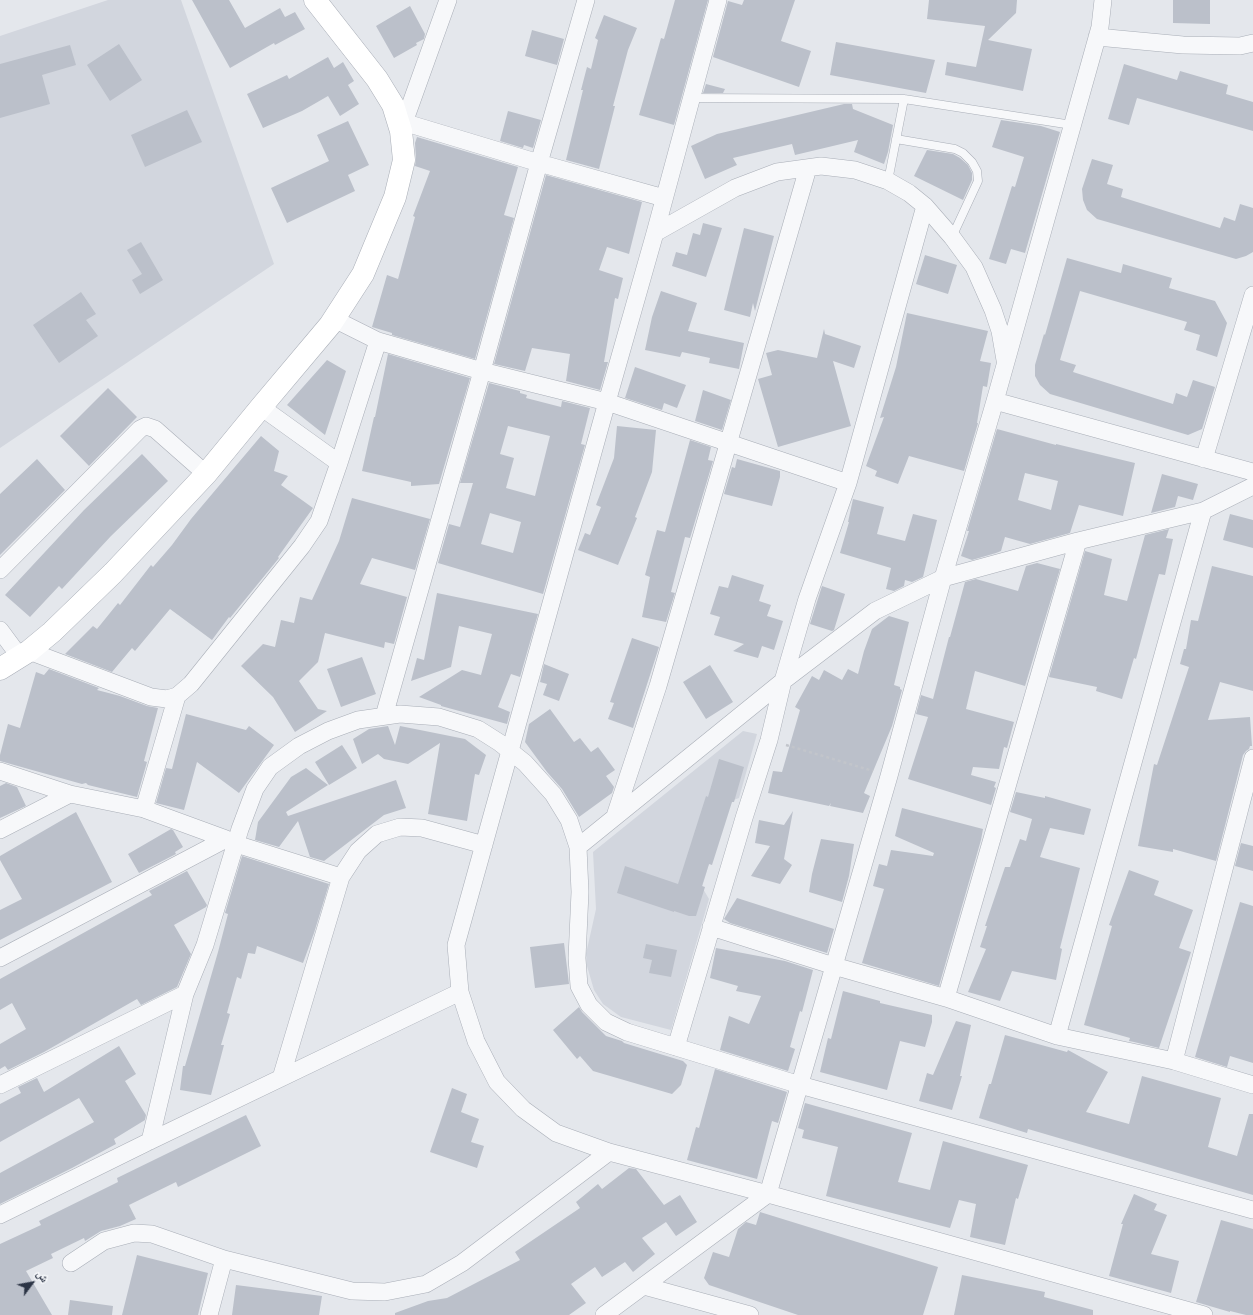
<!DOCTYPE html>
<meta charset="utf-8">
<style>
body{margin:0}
#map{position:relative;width:1253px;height:1315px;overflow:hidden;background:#e4e7ec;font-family:"Sofia Sans Condensed","Noto Naskh Arabic",sans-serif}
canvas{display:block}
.north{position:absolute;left:12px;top:1263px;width:40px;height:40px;-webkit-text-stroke:3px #f4f6f9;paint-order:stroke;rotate:58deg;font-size:11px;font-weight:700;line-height:16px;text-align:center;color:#2b3445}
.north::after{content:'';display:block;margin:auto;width:14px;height:18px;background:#2b3445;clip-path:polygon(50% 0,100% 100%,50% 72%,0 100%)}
</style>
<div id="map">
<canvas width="1253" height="1315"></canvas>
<div class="north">ش</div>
</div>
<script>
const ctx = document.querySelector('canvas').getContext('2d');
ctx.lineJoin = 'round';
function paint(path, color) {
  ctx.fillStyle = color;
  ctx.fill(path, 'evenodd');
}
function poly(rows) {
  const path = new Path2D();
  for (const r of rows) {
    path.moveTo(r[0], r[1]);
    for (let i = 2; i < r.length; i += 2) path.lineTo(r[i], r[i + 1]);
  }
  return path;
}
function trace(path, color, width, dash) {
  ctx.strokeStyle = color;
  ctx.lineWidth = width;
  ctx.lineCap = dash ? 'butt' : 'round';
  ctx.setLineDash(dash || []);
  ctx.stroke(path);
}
const built = poly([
 [108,0,181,0,274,264,0,448,0,36],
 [743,731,757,734,739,798,728,802,702,887,709,899,671,1030,621,1017,603,1004,594,990,587,966,586,954,596,909,593,852]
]);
const building = poly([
 [192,0,229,0,245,28,280,8,285,17,295,12,305,29,275,45,274,43,230,68],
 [675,0,708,0,674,125,639,115,661,38,664,39],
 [744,0,795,0,781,41,811,51,799,87,713,57,728,1,742,5],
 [929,0,1017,0,1016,13,988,40,1032,49,1023,91,945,75,947,62,976,67,985,26,927,19],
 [1173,0,1210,0,1210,24,1173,23],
 [410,6,425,34,424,39,416,43,417,45,394,58,376,26],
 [604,15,637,28,628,50,613,106,615,106,599,169,566,160,583,90,581,90,587,67,591,69,598,40,595,38],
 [532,30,564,39,557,65,525,56],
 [836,42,935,60,926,93,830,75],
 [119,44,142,80,110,101,87,65],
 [70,45,76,65,42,75,50,104,0,118,0,64],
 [328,57,334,68,343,62,354,81,348,85,359,104,340,116,328,96,302,111,263,128,247,94,287,75,289,79],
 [1124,64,1177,80,1180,71,1228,85,1226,94,1253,102,1253,131,1137,98,1129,125,1108,119],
 [706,84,725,89,723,93,703,93],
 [844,104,852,104,853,109,893,125,888,152,884,164,854,152,858,140,795,155,792,144,733,158,737,165,705,179,691,146,717,134],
 [187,110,202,142,145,167,131,135],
 [508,111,541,120,533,148,524,145,523,148,500,141],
 [1001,120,1041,126,1060,132,1025,253,1011,249,1006,264,989,259,1012,186,1015,187,1024,157,992,147],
 [348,121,369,165,348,175,355,191,287,223,271,188,329,161,317,135],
 [417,137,518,167,504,215,514,218,475,359,392,335,392,333,372,327,387,275,398,279,415,217,413,216,430,171,415,166,416,159,415,143],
 [927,150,953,154,960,158,968,165,972,173,972,180,963,200,914,176],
 [1092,159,1113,165,1107,184,1123,189,1121,197,1220,228,1224,217,1235,221,1240,204,1253,208,1253,252,1246,256,1236,259,1097,219,1087,210,1083,200,1082,189],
 [546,175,642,202,629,254,607,247,599,270,623,278,618,299,615,298,604,362,608,362,600,390,566,381,570,354,532,348,525,371,494,364],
 [703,223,722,228,706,277,672,266,676,252,687,255,693,233,700,235],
 [744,228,774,236,755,311,753,303,750,317,724,310],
 [141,242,163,280,140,294,132,280,142,274,127,250],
 [925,255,957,265,948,294,916,284],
 [1067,258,1121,273,1123,264,1172,278,1169,288,1215,301,1227,323,1217,357,1196,350,1200,335,1184,330,1187,322,1080,291,1060,360,1076,365,1073,372,1173,404,1176,393,1187,397,1193,380,1215,387,1202,429,1188,435,1050,394,1040,385,1035,376,1035,365,1044,334,1045,335],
 [661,291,697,303,688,331,744,343,739,369,709,363,710,358,682,352,680,357,645,350,652,317],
 [81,292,96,314,86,320,98,336,59,363,33,325],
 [907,313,988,331,980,361,991,363,987,387,983,386,977,423,978,423,964,471,909,456,898,484,875,476,877,471,866,466,884,417,880,418,896,367],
 [824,329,825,334,861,346,854,368,833,361,851,426,778,447,758,379,772,375,766,353,778,350,817,358],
 [388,354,470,378,439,484,411,486,411,482,362,471,374,417,375,417],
 [327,360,346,371,325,435,287,405],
 [635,367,686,385,677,408,664,403,662,410,625,398],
 [489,383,520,391,520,393,527,395,526,398,561,407,562,401,590,408,581,444,585,445,543,594,438,563,449,524,460,527,473,483,460,483],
 [508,426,550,436,535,496,506,488,514,458,500,454],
 [490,513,521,522,513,553,481,544],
 [108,388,137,417,89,466,60,436],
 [703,390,731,400,722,430,695,421],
 [617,426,656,430,652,472,635,517,637,518,618,565,578,550,585,533,590,535,601,507,596,505,614,458],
 [997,429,1056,445,1056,444,1135,463,1123,516,1079,505,1070,533,1030,544,1005,537,1001,551,996,553,972,560,961,556,969,531,967,531],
 [1025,473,1058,481,1051,510,1018,500],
 [261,436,279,451,274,471,288,476,281,485,313,508,278,557,279,558,230,618,229,617,212,640,170,609,135,651,132,648,112,672,65,654,93,626,97,629,118,603,120,605,151,565,153,567,172,545,191,519],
 [690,440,711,447,708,460,713,461,690,538,685,537,671,592,675,593,666,622,642,617,650,577,645,575,657,530,665,532],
 [142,454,168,481,111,536,62,589,59,586,30,617,5,595,84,510],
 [37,459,65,490,0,555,0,494],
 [737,459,780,471,780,477,772,506,724,494,732,467,735,468],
 [1162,474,1198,484,1193,500,1178,496,1175,507,1151,513],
 [352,498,430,519,415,570,372,558,360,584,407,597,394,644,385,642,384,648,325,633,318,662,299,681,318,709,327,711,295,732,273,697,241,666,263,644,275,647,281,620,294,623,300,597,312,600,339,541],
 [853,499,884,507,877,534,905,541,913,514,937,520,923,577,912,582,905,580,904,586,894,591,886,589,891,568,840,553,849,522,848,522],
 [1230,514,1253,520,1253,548,1223,540],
 [1169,529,1166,538,1173,539,1165,575,1159,574,1136,659,1134,658,1122,699,1096,691,1097,687,1049,677,1085,551,1112,559,1104,595,1127,601,1145,535],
 [1037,563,1060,569,1025,686,975,671,966,709,1014,722,1007,748,1004,747,999,769,973,767,971,775,996,782,994,787,996,788,991,805,908,779,928,717,916,714,921,695,933,699,949,637,950,637,965,582,976,579,1018,591,1026,566],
 [1212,566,1253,576,1253,691,1220,682,1208,720,1250,717,1252,746,1250,746,1249,749,1246,751,1243,755,1216,861,1173,849,1173,852,1138,846,1154,764,1157,765,1189,667,1180,664,1184,649,1186,649,1191,620,1198,621],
 [732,575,764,585,759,601,771,605,767,616,783,621,774,650,762,646,758,658,733,651,744,644,714,635,720,617,710,614,719,586,728,588],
 [822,586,845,594,834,630,832,631,810,624],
 [437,593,538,614,520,677,511,674,498,707,510,712,507,724,441,706,441,705,419,697,462,670,481,675,492,634,459,626,451,667,411,681,417,658,424,660],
 [889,616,909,622,894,685,900,687,900,689,902,690,892,726,864,793,870,796,863,813,830,806,831,803,829,806,768,793,773,771,782,772,800,710,795,707,812,676,819,680,824,670,842,680,848,669,858,674,864,651,872,629],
 [632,638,659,647,633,728,608,719,614,703,610,702],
 [362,657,376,694,341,707,327,669],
 [544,664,569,674,559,701,543,695,547,684,540,682],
 [710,665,733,702,706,719,683,682],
 [49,669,99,688,97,690,120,696,147,706,158,708,144,761,147,762,137,797,88,785,86,783,82,784,0,761,0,755,8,724,20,728,36,672,44,675],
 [550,709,574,742,580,738,591,752,598,747,615,770,606,776,614,787,612,793,579,817,562,789,547,772,525,742,529,724],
 [186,714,246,730,249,726,274,745,239,793,197,762,184,810,156,803,166,768,172,769],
 [388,726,395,745,400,726,465,739,486,755,479,775,475,774,467,821,428,814,440,743,408,764,384,759,378,754,362,764,353,739,369,729],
 [342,745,357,768,329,785,315,762],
 [719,759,744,767,734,802,732,802,712,865,709,864,702,886,705,887,696,916,689,916,674,911,674,912,617,893,625,866,678,884,706,796,708,797],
 [306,768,328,785,286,812,288,816,396,780,406,808,384,815,324,861,310,857,298,821,279,847,255,840,258,822,291,777],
 [6,783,17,787,26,806,0,818,0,786],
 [1016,792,1045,798,1045,796,1091,809,1084,835,1050,828,1040,857,1080,868,1060,948,1062,949,1056,980,1012,971,1000,1001,968,992,986,949,980,947,987,926,985,926,1005,867,1010,867,1020,839,1026,841,1032,819,1010,812],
 [902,808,983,829,981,840,939,986,862,963,884,889,873,886,879,864,887,866,891,850,933,856,934,853,895,836],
 [793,811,784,859,792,865,780,884,751,876,770,846,755,843,759,820,784,825],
 [76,812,112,882,0,940,0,910,22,899,0,860,0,856],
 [171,829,173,830,183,847,175,852,176,854,139,873,128,854],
 [821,839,854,844,849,876,842,902,809,892,812,874],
 [1241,843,1253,846,1253,871,1235,866],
 [242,856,329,884,314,933,303,963,257,946,255,954,248,953,241,979,237,977,227,1013,230,1014,221,1045,224,1045,211,1095,180,1090,183,1066,185,1066,218,952,228,914,225,913],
 [1129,870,1159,881,1154,895,1193,910,1179,948,1191,952,1159,1048,1134,1042,1129,1041,1130,1038,1084,1025,1112,926,1109,925],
 [187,871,207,905,206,907,174,925,191,954,177,987,141,1005,137,999,44,1052,8,1070,5,1066,0,1069,0,1044,26,1029,12,1003,0,1010,0,979,152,895,149,891],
 [737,898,834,929,827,953,730,923,724,919],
 [1240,902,1253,906,1253,1063,1230,1056,1227,1067,1195,1057],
 [564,943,569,984,535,988,530,947],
 [646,944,677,950,671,977,649,973,652,960,643,958],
 [716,948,785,961,813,970,802,1012,800,1011,790,1047,795,1049,788,1071,720,1050,729,1016,749,1024,761,996,736,991,738,986,710,978],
 [843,991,880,1001,880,1003,932,1015,932,1022,925,1047,900,1041,887,1090,820,1072,828,1038,831,1039],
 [579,1007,582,1012,606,1036,622,1041,624,1043,683,1061,687,1065,681,1085,672,1094,593,1071,580,1056,577,1059,553,1030],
 [956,1021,971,1025,960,1076,962,1076,952,1110,919,1101,927,1073,933,1075],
 [1005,1035,1067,1052,1068,1050,1108,1072,1086,1112,1129,1124,1142,1076,1221,1098,1208,1147,1237,1156,1249,1114,1253,1114,1253,1195,1028,1129,1027,1133,979,1118,989,1084,991,1084],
 [119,1046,136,1074,125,1081,146,1115,145,1120,114,1139,116,1144,72,1168,0,1204,0,1173,94,1122,79,1098,0,1142,0,1104,21,1093,18,1087,37,1078,44,1092],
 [715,1069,787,1092,778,1123,772,1121,757,1179,687,1160,696,1127,699,1128],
 [452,1088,467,1094,461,1112,479,1119,471,1142,484,1146,477,1168,430,1152],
 [805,1103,912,1133,898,1182,930,1190,943,1141,1028,1165,1018,1199,1016,1198,1005,1245,970,1237,976,1204,959,1200,950,1228,826,1196,838,1147,802,1138,804,1130,798,1128],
 [246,1115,261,1146,178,1187,176,1182,129,1205,136,1219,120,1226,101,1231,85,1241,84,1238,51,1254,53,1258,26,1271,52,1315,0,1315,0,1244,41,1225,39,1221,118,1182,117,1178],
 [629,1168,636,1169,664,1205,680,1195,697,1222,676,1236,666,1222,642,1238,655,1254,633,1272,625,1262,602,1277,595,1267,571,1284,586,1303,569,1315,395,1315,395,1313,428,1301,447,1298,520,1260,515,1252,580,1208,576,1202,598,1184,602,1189],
 [1134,1194,1157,1204,1154,1210,1167,1215,1151,1254,1179,1261,1171,1293,1109,1276,1123,1224,1121,1224],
 [760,1212,938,1267,923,1315,798,1315,709,1285,704,1278,713,1252,729,1257,738,1229,746,1222,756,1225],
 [1221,1220,1253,1229,1253,1315,1246,1315,1230,1311,1230,1312,1196,1302],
 [137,1255,208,1273,198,1315,122,1315],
 [962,1275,1045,1292,1044,1297,1093,1310,1093,1315,954,1315],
 [236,1285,322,1296,319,1315,232,1315],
 [70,1300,113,1306,112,1315,68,1315]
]);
const path = poly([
 [786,745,873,771]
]);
const lane = poly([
 [691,98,904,99,1072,125],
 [896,139,955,149,963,153,972,162,977,171,978,181,952,237],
 [888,181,904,99]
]);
const street = poly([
 [718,0,655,233,607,402,456,945,460,992,476,1041,497,1082,523,1109,556,1133,609,1152,768,1194,1204,1315],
 [1097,37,1183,45,1240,46,1253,43],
 [403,122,539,163,664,198],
 [401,131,448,0],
 [655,233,735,188,777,172,821,166,855,170,888,181,909,193,925,206,952,237,974,267,993,310,1000,331,1005,360],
 [334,319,378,341,482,371,607,402,848,483],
 [995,401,1253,472],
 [261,407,339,463],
 [1204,459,1253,295],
 [0,570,140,429,146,426,155,429,206,474],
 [0,630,20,657],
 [29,651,151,697,167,699,177,696,191,684,302,546,319,521,339,463,378,341],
 [384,716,482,371,539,163,586,0],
 [0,771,70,794,144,809,226,839,236,844,341,877],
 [144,809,177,696],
 [615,816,658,686,808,168],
 [0,830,70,794],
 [578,847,783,681,875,611,943,578,1078,541,1203,511,1253,486],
 [711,927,834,966,946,998,1057,1036,1174,1061,1253,1085],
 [0,958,226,839],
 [946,998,1078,541],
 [1057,1036,1203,511],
 [676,1047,744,818,769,740,783,681,807,599,848,483,925,206],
 [1174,1061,1253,758],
 [281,1078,341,877,358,851,377,834,400,827,422,828,484,845],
 [0,1085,185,994],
 [150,1141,185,994,205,945,240,829,255,789,270,767,299,746,328,731,358,720,400,714,439,717,478,729,500,743,525,763,553,794,569,820,578,847,580,892,577,958,579,986,589,1005,606,1022,627,1032,800,1085,1253,1210],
 [0,1215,150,1141,460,992],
 [71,1263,104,1241,134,1233,152,1234,224,1259,352,1291,385,1292,426,1284,462,1263,609,1152],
 [644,1286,750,1315],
 [209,1315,224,1259],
 [604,1315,768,1194,889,776,943,578,995,401,1100,27,1103,0]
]);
const secondary = poly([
 [0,669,29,651,52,632,113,573,206,474,261,407,330,325,363,274,395,197,404,160,401,131,393,105,377,79,315,0]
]);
paint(built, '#d2d6de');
paint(building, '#bbc0ca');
trace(lane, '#a9aeb7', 9);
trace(street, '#a9aeb7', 18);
trace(secondary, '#a9aeb7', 23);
trace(path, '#c2c5cb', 2.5, [3, 3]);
trace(lane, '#f7f8fa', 8);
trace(street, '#f7f8fa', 17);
trace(secondary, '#fff', 22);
</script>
